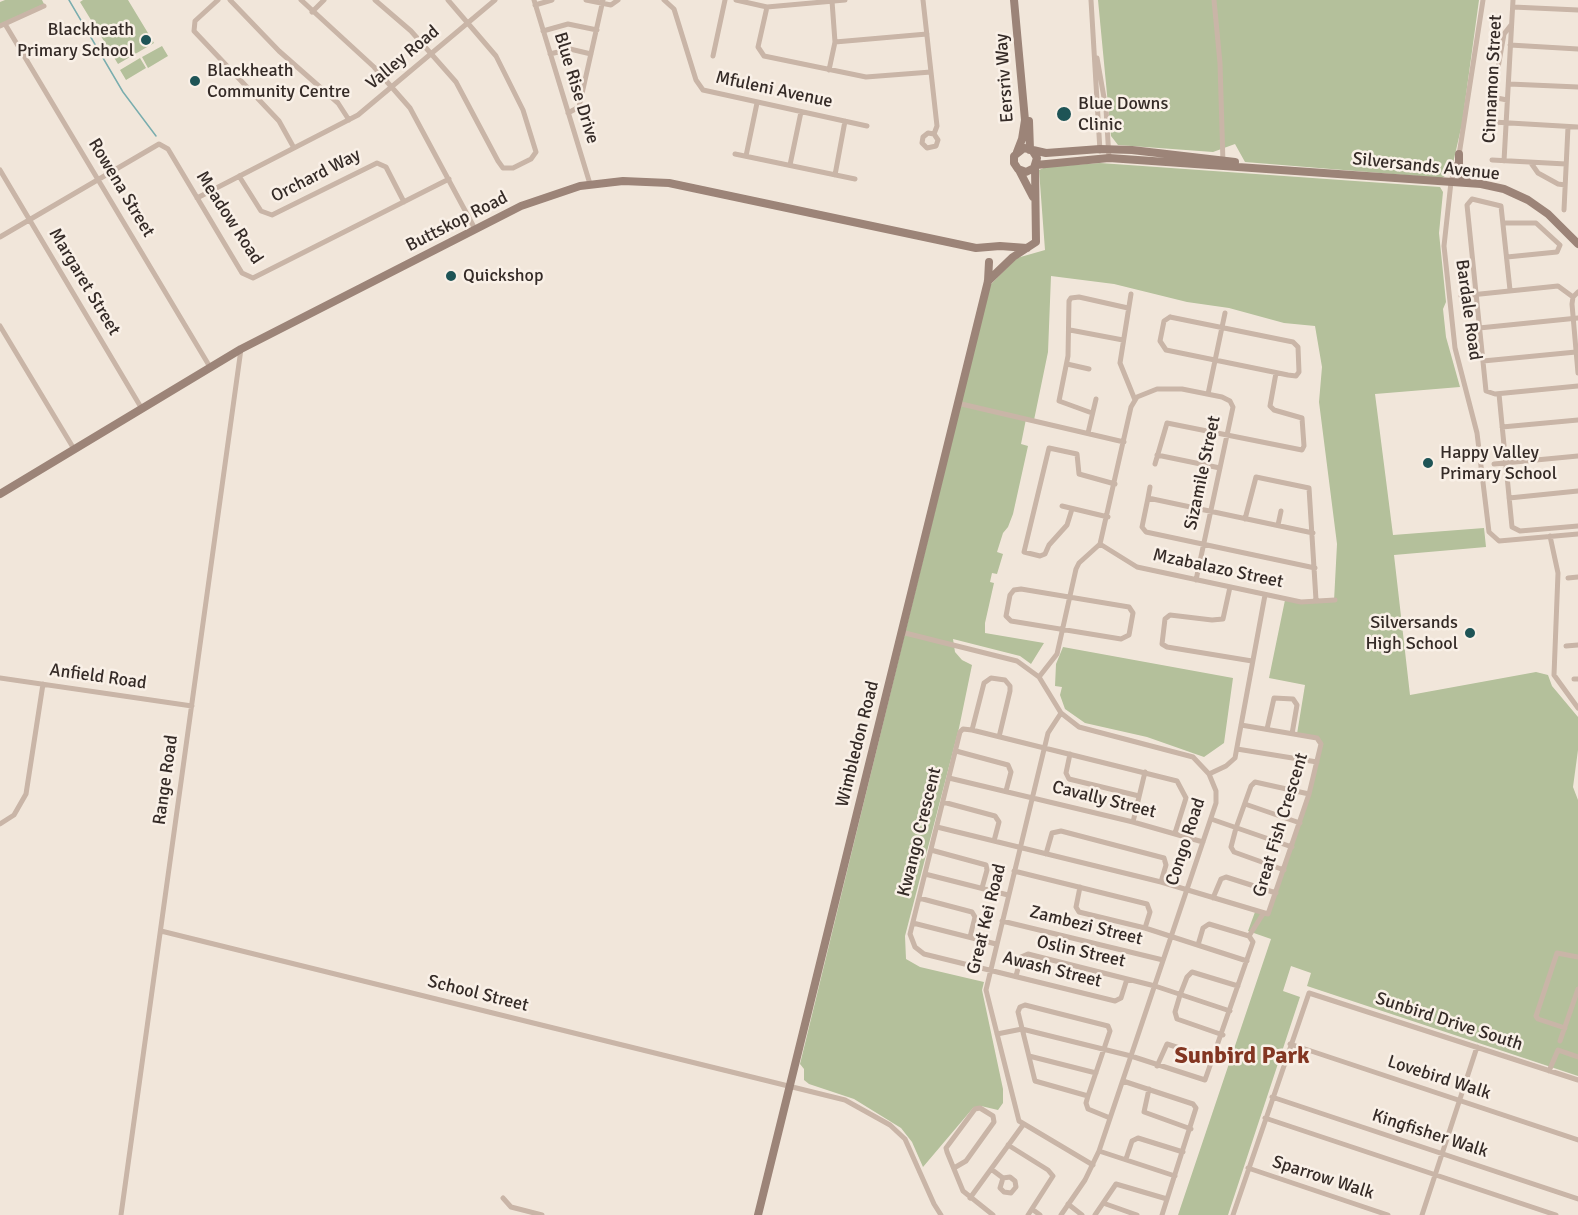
<!DOCTYPE html>
<style>
body{margin:0}
canvas{display:block;background:#f1e6da}
</style>
<canvas width="1578" height="1215"></canvas>
<script>
const ctx = document.querySelector('canvas').getContext('2d');
ctx.lineJoin = 'round';
function paint(path, color) {
  ctx.fillStyle = color;
  ctx.fill(path, 'evenodd');
}
function poly(rows) {
  const path = new Path2D();
  for (const r of rows) {
    path.moveTo(r[0], r[1]);
    for (let i = 2; i < r.length; i += 2) path.lineTo(r[i], r[i + 1]);
  }
  return path;
}
function trace(path, color, width, dash) {
  ctx.strokeStyle = color;
  ctx.lineWidth = width;
  ctx.lineCap = dash ? 'butt' : 'round';
  ctx.setLineDash(dash || []);
  ctx.stroke(path);
}
function drawText(font, color, halo, rows, align = 'center') {
  ctx.font = font + ' Signika,sans-serif';
  ctx.lineWidth = 5;
  ctx.setLineDash([]);
  ctx.textBaseline = 'middle';
  ctx.strokeStyle = halo;
  ctx.fillStyle = color;
  for (const [text, x, y, turn = 0] of rows) {
    ctx.save();
    ctx.translate(x, y);
    ctx.rotate((+turn || 0) * Math.PI / 180);
    ctx.textAlign = isNaN(turn) ? turn : align;
    if (halo) ctx.strokeText(text, 0, 0);
    ctx.fillText(text, 0, 0);
    ctx.restore();
  }
}
const green = poly([
 [5,0,42,0,44,4,0,24,0,2],
 [83,0,128,0,154,43,118,64,80,2],
 [1098,0,1479,0,1462,124,1451,172,1442,178,1245,162,1235,144,1213,152,1118,145,1111,136],
 [162,46,168,56,148,68,142,57],
 [140,58,146,68,126,80,120,70],
 [1100,163,1440,187,1443,192,1439,233,1446,302,1443,309,1446,337,1460,387,1375,394,1393,535,1484,528,1486,547,1394,555,1410,695,1536,672,1548,675,1552,686,1578,717,1578,750,1573,787,1578,800,1578,1076,1307,986,1311,973,1291,966,1283,991,1300,997,1228,1215,1178,1215,1271,939,1248,931,1255,912,1266,915,1309,794,1321,740,1297,734,1305,685,1269,678,1285,600,1334,601,1337,544,1319,402,1322,367,1315,326,1284,323,1229,308,1187,302,1114,284,1051,276,1048,352,1034,420,1026,419,1021,444,1028,446,1013,514,1008,527,1003,533,997,552,1003,554,997,574,992,573,990,582,994,583,985,623,985,633,1044,643,1031,664,1020,656,953,639,955,652,962,660,972,665,959,728,905,936,906,959,920,967,984,982,982,990,1003,1089,1003,1103,998,1110,981,1106,973,1108,923,1167,912,1142,901,1128,854,1099,809,1084,804,1080,804,1069,800,1064,990,285,1017,258,1045,250,1039,170,1046,167],
 [1063,647,1233,678,1224,743,1204,757,1147,737,1085,723,1065,709,1060,695,1062,687,1055,686,1056,664]
]);
const stream = poly([
 [69,0,123,92,156,136]
]);
const street = poly([
 [218,0,195,21,194,31,279,121,294,148],
 [230,0,279,51,338,103,349,120],
 [301,0,374,67,410,108,475,229],
 [375,0,411,31,456,82,498,161,503,168,513,168,531,159,536,152,523,110,496,56,448,0],
 [534,0,590,184],
 [586,0,611,5,618,0],
 [664,0,674,9,696,80,703,90,867,126],
 [736,0,767,7,845,0],
 [923,0,937,126,934,134,938,140,936,146,927,148,922,143,923,137,928,133,934,134],
 [1091,0,1100,151],
 [1214,0,1220,63,1223,163],
 [535,5,552,0],
 [767,7,758,47,764,56,866,77,931,72],
 [1513,7,1578,10],
 [312,12,324,0],
 [5,24,210,367],
 [0,26,44,6],
 [543,31,568,24,597,30],
 [835,42,927,34],
 [1510,45,1578,49],
 [550,54,570,49,591,54],
 [713,56,725,0],
 [1097,58,1106,109,1109,158],
 [829,70,835,42,832,1],
 [1509,84,1578,87],
 [1507,100,1497,98,1494,90,1504,34,1511,25],
 [568,113,579,107,603,0],
 [1493,122,1578,127],
 [735,154,855,179],
 [1459,155,1483,0],
 [746,156,757,103],
 [1492,160,1566,164],
 [1504,161,1513,0],
 [1531,163,1538,173,1558,184,1565,185],
 [1456,164,1451,182,1444,246,1455,348,1477,433,1489,532,1499,541,1578,534],
 [790,165,801,112],
 [0,170,142,409],
 [835,175,845,121],
 [239,176,261,211,272,215,377,163,386,167,404,202],
 [197,198,358,115,495,0],
 [1564,210,1568,127],
 [1503,223,1536,223,1560,245,1557,252,1507,257],
 [0,237,159,144,168,149,242,273,253,278,449,179],
 [1510,290,1501,206,1472,199,1467,205,1486,391,1495,394,1578,386],
 [1578,292,1573,297,1572,304,1578,373],
 [1131,294,1120,363,1135,400],
 [1461,296,1558,286,1573,297],
 [1170,317,1293,342,1298,347,1299,372,1296,376,1288,375,1166,350,1160,341,1164,321,1170,317],
 [0,326,74,449],
 [1479,328,1578,318],
 [1070,330,1123,340],
 [1483,361,1576,352],
 [1067,364,1089,369],
 [1208,394,1225,313],
 [1499,394,1512,527,1520,531,1578,526],
 [957,403,1124,442],
 [1092,413,1059,401,1068,356,1069,301,1071,298,1079,297,1128,308],
 [1502,427,1578,420],
 [1088,433,1096,399],
 [1157,455,1220,468],
 [1155,464,1167,423,1302,450,1304,446,1302,418,1274,410,1270,406,1276,373],
 [1494,464,1578,456],
 [1148,498,1150,487],
 [1509,498,1578,491],
 [1062,506,1108,517],
 [1072,509,1067,525,1049,545,1045,554,1040,556,1024,552,1049,448,1077,454,1079,474,1115,484],
 [1245,519,1256,477,1309,488,1316,600],
 [1278,525,1281,511],
 [1313,533,1148,498,1142,527,1146,532,1315,568],
 [1550,536,1558,573,1554,675,1578,708],
 [1100,544,1137,567,1301,602,1335,600],
 [1568,578,1578,577],
 [1230,587,1223,619,1212,620,1170,615,1165,619,1162,644,1167,647,1252,661],
 [1021,589,1129,607,1133,613,1129,635,1121,639,1011,621,1006,616,1010,595,1014,590,1021,589],
 [901,632,1017,661,1039,677,1061,713,1079,727,1193,757,1209,774,1216,791,1216,803,1099,1151,1085,1180,1061,1215],
 [1566,646,1578,645],
 [1039,677,1057,654,1076,569,1079,563,1100,544,1131,407,1137,397,1157,389,1182,389,1222,397,1230,401,1233,407,1196,580],
 [0,678,192,706],
 [1574,679,1578,679],
 [1061,713,1048,733,986,990,1019,1121,1093,1165],
 [1267,729,1274,698,1293,699,1297,705,1292,734],
 [972,730,984,683,991,678,1005,680,1010,686,1010,691,999,737],
 [1237,749,1317,762],
 [956,751,1008,765,1011,772,1006,791],
 [1070,754,1066,773,1069,779,1139,796],
 [1209,774,1226,766,1235,758,1265,595],
 [949,778,1133,822,1203,842],
 [943,802,995,816,999,822,994,841],
 [1245,804,1300,823],
 [1211,819,1292,847],
 [1133,822,1145,772],
 [0,824,14,815,26,794,43,684],
 [937,827,1161,882,1268,914,1309,794,1321,744,1317,738,1241,725],
 [931,850,986,865,987,870,982,888],
 [1046,854,1052,833,1061,831,1164,858,1166,865,1161,882],
 [1284,870,1234,852,1231,847,1236,828,1251,786,1255,782,1309,794],
 [1014,871,1147,904,1150,912,1145,928],
 [925,874,1008,895],
 [1080,887,1076,907,1079,912,1145,928,1247,961],
 [919,898,972,912,975,917,970,937],
 [1213,898,1221,879,1226,877,1276,893],
 [1002,921,1163,960],
 [913,923,996,944],
 [161,931,845,1100,890,1125,905,1139,934,1204,941,1215],
 [1249,936,1263,914],
 [1016,976,1021,957,1028,954,1155,986,1230,1011],
 [1127,979,1121,998,1115,1001,924,954,915,947,910,934,960,732,963,729,972,730,1177,781,1186,798,1175,833],
 [1025,1005,1108,1026,1110,1031,1088,1096,1035,1081,1018,1012,1020,1007,1025,1005],
 [1565,1028,1538,1019,1536,1016,1557,953,1578,957],
 [997,1034,1022,1029,1131,1056,1205,1080,1253,942,1249,936,1209,924,1203,928,1198,945],
 [1223,1035,1177,1019,1175,1012,1180,995,1187,977,1192,972,1238,986],
 [1560,1041,1578,989],
 [1290,1044,1578,1140],
 [1029,1056,1096,1073],
 [1157,1066,1167,1044,1214,1059],
 [1549,1071,1558,1050,1578,1057],
 [1123,1081,1193,1104,1196,1108,1162,1215],
 [1149,1089,1144,1112,1191,1129],
 [1088,1096,1086,1103,1088,1109,1110,1118],
 [1272,1097,1578,1199],
 [1265,1118,1556,1215],
 [1008,1145,1048,1170,1053,1176,1028,1215],
 [1099,1151,1175,1176],
 [1126,1159,1132,1141,1138,1138,1183,1152],
 [954,1168,966,1161,994,1122,993,1116,980,1108,975,1109,946,1148,947,1152,963,1191,993,1215],
 [1248,1168,1388,1215],
 [991,1169,1003,1178,1010,1177,1015,1181,1016,1187,1011,1193,1004,1192,1000,1188,1003,1178],
 [503,1198,511,1207,542,1215],
 [970,1198,1023,1125],
 [1103,1203,1137,1215],
 [1068,1204,1082,1215],
 [1032,1209,1040,1215],
 [121,1215,241,349],
 [1095,1215,1116,1184,1167,1199],
 [1233,1215,1309,993,1578,1080],
 [1422,1215,1477,1047]
]);
const secondary = poly([
 [1014,0,1025,120,1022,139,1017,152],
 [1029,121,1030,150],
 [1032,150,1037,158,1034,168,1026,172,1018,169,1014,163,1014,156,1024,148,1046,153,1100,149,1132,150,1235,162],
 [1459,154,1459,173,1469,183],
 [1036,165,1109,158,1481,184,1504,189,1528,200,1548,214,1578,244],
 [1019,170,1033,197],
 [988,281,1013,257,1036,242,1035,166],
 [0,494,241,349,521,206,580,186,623,181,669,183,976,248,1000,246,1027,248],
 [758,1215,988,281,989,262]
]);
const markers = [
 [146,40,6,"#1e5456"],
 [195,81,6,"#1e5456"],
 [1064,114,8,"#1e5456"],
 [451,276,6,"#1e5456"],
 [1428,463,6,"#1e5456"],
 [1470,633,6,"#1e5456"]
];
const poiNames = [
 ["Blackheath",134,30,"right"],
 ["Primary School",134,51,"right"],
 ["Blackheath",207,71],
 ["Community Centre",207,92],
 ["Blue Downs",1078,104],
 ["Clinic",1078,125],
 ["Quickshop",463,276],
 ["Happy Valley",1440,453],
 ["Primary School",1440,474],
 ["Silversands",1458,623,"right"],
 ["High School",1458,644,"right"]
];
const streetNames = [
 ["Valley Road",403,58,-40],
 ["Eersriv Way",1005,78,-94],
 ["Cinnamon Street",1493,79,-87],
 ["Blue Rise Drive",576,88,73],
 ["Mfuleni Avenue",774,90,12],
 ["Silversands Avenue",1426,167,6],
 ["Orchard Way",316,176,-27],
 ["Rowena Street",121,188,59],
 ["Meadow Road",229,218,57],
 ["Buttskop Road",457,222,-27],
 ["Margaret Street",84,282,59],
 ["Bardale Road",1468,310,82],
 ["Sizamile Street",1203,473,-78],
 ["Mzabalazo Street",1218,569,12],
 ["Anfield Road",98,677,8],
 ["Wimbledon Road",858,744,-76],
 ["Range Road",166,780,-82],
 ["Cavally Street",1104,800,14],
 ["Great Fish Crescent",1281,825,-73],
 ["Kwango Crescent",920,832,-76],
 ["Congo Road",1186,842,-72],
 ["Great Kei Road",987,919,-76],
 ["Zambezi Street",1086,926,14],
 ["Oslin Street",1081,952,13],
 ["Awash Street",1052,970,14],
 ["School Street",478,994,14],
 ["Sunbird Drive South",1449,1022,18],
 ["Lovebird Walk",1439,1078,18],
 ["Kingfisher Walk",1430,1134,18],
 ["Sparrow Walk",1323,1178,18]
];
const districtNames = [
 ["Sunbird Park",1242,1057]
];
paint(green, '#b4c09b');
trace(stream, '#7aadae', 1.5);
trace(street, '#c9b5a7', 5);
trace(secondary, '#9c8478', 8);
for (const [x, y, r, color] of markers) {
  const dot = new Path2D();
  dot.arc(x, y, r, 0, 2 * Math.PI);
  ctx.fillStyle = color;
  ctx.fill(dot);
  trace(dot, '#f9f0e7', 2);
}
drawText('18px', '#352b27', '#f9f0e7', poiNames, 'left');
drawText('18px', '#352b27', '#f9f0e7', streetNames);
drawText('bold 24px', '#833622', '#f9f0e7', districtNames);
</script>
